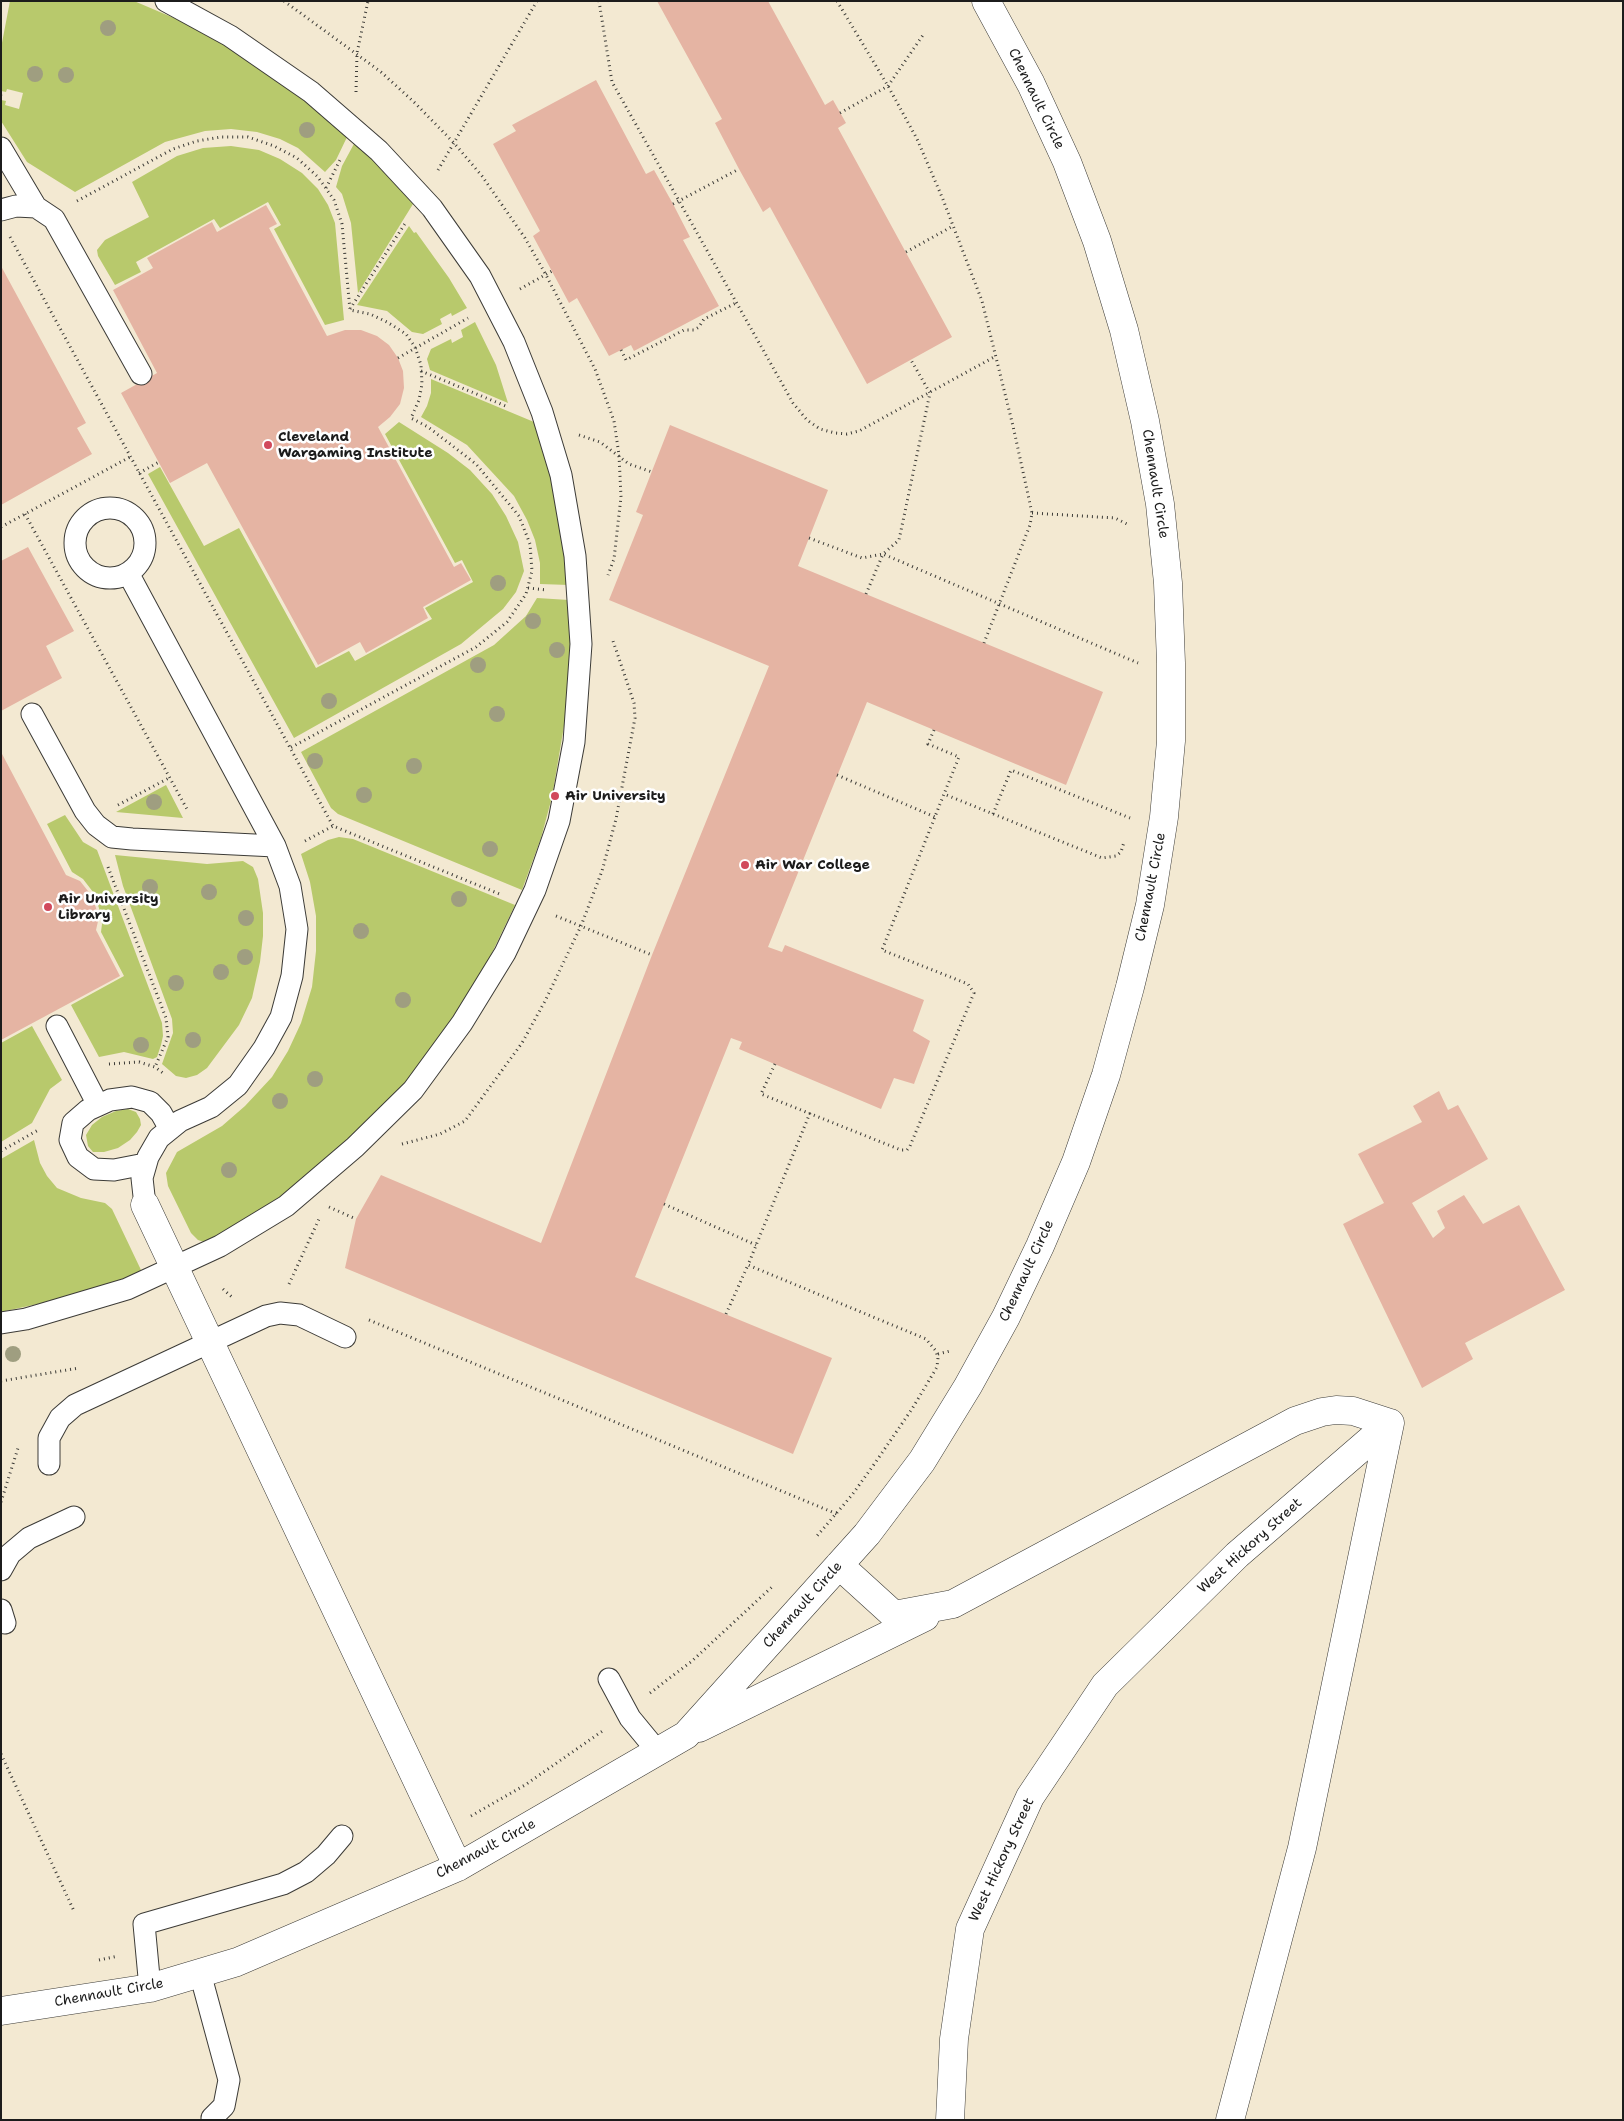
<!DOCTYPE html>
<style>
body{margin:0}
#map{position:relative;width:1624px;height:2121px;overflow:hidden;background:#f3e9d2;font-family:"Shantell Sans",sans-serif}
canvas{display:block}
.frame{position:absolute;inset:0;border:2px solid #1c1c1c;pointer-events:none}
</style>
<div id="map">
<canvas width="1624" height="2121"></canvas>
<div class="frame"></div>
</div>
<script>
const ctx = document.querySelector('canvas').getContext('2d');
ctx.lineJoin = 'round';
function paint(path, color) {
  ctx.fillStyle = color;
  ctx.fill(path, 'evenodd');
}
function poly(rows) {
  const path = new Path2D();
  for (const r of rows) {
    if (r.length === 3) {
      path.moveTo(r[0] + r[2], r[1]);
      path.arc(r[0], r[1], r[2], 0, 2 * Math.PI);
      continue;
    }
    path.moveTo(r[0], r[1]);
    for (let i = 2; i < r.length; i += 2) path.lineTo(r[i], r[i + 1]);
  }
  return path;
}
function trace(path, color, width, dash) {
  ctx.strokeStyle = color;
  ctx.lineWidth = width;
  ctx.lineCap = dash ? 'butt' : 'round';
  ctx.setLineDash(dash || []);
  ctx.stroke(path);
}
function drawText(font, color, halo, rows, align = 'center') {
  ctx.font = font + ' "Shantell Sans",sans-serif';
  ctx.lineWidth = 5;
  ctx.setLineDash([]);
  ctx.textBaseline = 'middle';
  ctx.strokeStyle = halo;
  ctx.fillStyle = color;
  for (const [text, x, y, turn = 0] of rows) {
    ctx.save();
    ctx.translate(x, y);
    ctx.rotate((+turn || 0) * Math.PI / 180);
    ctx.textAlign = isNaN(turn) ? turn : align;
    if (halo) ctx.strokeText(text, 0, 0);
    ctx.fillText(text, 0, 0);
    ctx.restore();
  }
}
const green = poly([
 [10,1,134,1,181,21,222,43,309,102,348,135,336,160,325,172,298,148,280,139,257,132,231,129,205,131,165,142,75,192,27,162,1,121,1,100,6,101,5,105,19,109,23,93,7,89,6,92,1,91,1,48],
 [355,142,387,172,413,204,358,293,351,223,342,194,336,187,342,166],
 [231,146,259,150,280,159,302,173,318,189,328,205,335,223,344,320,325,325,274,229,281,225,268,202,220,228,214,219,136,262,141,272,115,285,98,256,97,250,105,240,149,217,132,182,177,156,203,148],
 [409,226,414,233,416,232,449,278,467,308,452,316,451,313,440,319,442,324,423,334,412,332,387,311,357,305],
 [475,322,496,365,508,403,430,370,427,359,431,349,451,339,452,343,463,337,461,330],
 [431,379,534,422,547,462,559,516,569,585,540,584,540,563,535,540,527,520,514,496,467,445,421,417,427,406,431,393],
 [399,422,448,453,470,470,492,494,506,516,518,542,524,571,516,592,503,609,461,644,294,738,148,474,160,467,204,546,239,528,316,668,349,651,355,661,432,619,425,608,473,582,462,560,455,563,385,434],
 [537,598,569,600,571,666,566,714,552,797,541,838,522,890,338,814,331,808,301,752,494,645,526,616],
 [166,785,183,818,116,812],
 [65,815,83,842,97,850,162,1023,163,1036,161,1045,157,1057,153,1059,124,1052,99,1057,71,1005,124,976,101,932,102,924,99,908,93,892,83,879,72,872,47,824],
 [339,837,353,839,515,905,476,986,420,1066,389,1100,362,1128,279,1198,244,1222,204,1242,198,1240,191,1233,168,1186,166,1173,177,1152,222,1126,245,1106,272,1077,288,1051,301,1023,312,987,316,951,316,916,310,882,301,854,328,840],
 [115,855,207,864,243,861,253,867,258,879,263,913,263,936,260,962,252,998,239,1025,207,1068,197,1075,186,1078,176,1076,162,1064,173,1033,172,1019,123,886],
 [32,1026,62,1080,50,1089,32,1123,1,1142,1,1043],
 [128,1109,136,1112,140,1119,141,1125,137,1132,130,1140,118,1148,104,1152,93,1152,88,1146,86,1135,92,1125,102,1117,116,1111],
 [34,1140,40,1163,47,1176,57,1188,81,1198,105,1203,112,1209,141,1270,136,1275,124,1280,65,1298,1,1312,1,1159]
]);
const building = poly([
 [657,1,768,1,825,105,833,100,846,123,838,128,952,337,867,384,770,207,763,212,739,169,715,123,722,119],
 [596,80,646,174,654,170,673,204,690,237,683,240,719,306,634,351,631,345,609,356,577,298,569,303,533,236,540,231,493,144,516,131,512,125],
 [266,205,277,224,269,228,327,336,345,330,361,330,377,336,389,345,398,358,403,371,404,388,400,404,390,417,378,427,454,567,461,563,471,580,423,607,428,618,366,653,360,642,318,665,207,463,170,483,121,393,157,373,113,290,153,268,147,258,212,222,217,232],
 [1,266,86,423,77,428,92,454,1,505],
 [670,425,828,490,798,566,1103,692,1066,785,867,702,768,947,782,952,785,945,924,1000,913,1031,930,1041,914,1084,894,1078,881,1109,739,1049,742,1042,731,1038,635,1277,832,1358,793,1454,345,1268,356,1219,381,1175,541,1243,652,955,769,666,609,600,643,515,636,512],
 [28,547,74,631,46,646,62,678,1,711,1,561],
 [1,752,66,875,80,881,92,896,99,917,96,930,120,976,1,1040],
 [1439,1091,1448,1110,1458,1105,1488,1159,1412,1203,1433,1238,1445,1228,1437,1211,1464,1195,1483,1224,1519,1205,1565,1290,1465,1343,1473,1359,1422,1388,1343,1224,1384,1203,1358,1154,1422,1122,1413,1106]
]);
const path = poly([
 [284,1,381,72,415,103,454,143,482,176,525,238,546,275,595,369,614,421,619,455,621,497,614,559,608,575],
 [599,1,612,82,793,403,807,420,820,429,835,433,847,434,859,431,996,356],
 [837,1,888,86,917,139,942,197,982,301,1013,426,1032,513,1030,525,984,643],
 [356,92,357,53,368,1],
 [1,96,5,97],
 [840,113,888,86,923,35],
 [438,170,537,1],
 [326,188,341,158],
 [77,201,173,149,197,141,221,137,248,137,274,146,297,158,318,177,334,200,342,224,350,310,370,314,387,322,406,334,415,347,421,365,422,384,419,400,411,418,428,427,476,464,519,516,530,544,532,571,526,594,507,622,476,647,290,748],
 [673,204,739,169],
 [10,237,333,826,502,895],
 [906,252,953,226],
 [520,289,552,271],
 [350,309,406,222],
 [621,350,626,360,684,330,694,330,699,327,704,319,736,303],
 [398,358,468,318],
 [421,371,508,407],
 [579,435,600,442,629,464,652,472],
 [139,473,159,462],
 [1032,513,1115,518,1129,525],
 [25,514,188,811],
 [1,527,130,457],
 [809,538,862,558,883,554,899,540,930,393,911,360],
 [528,588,547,590],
 [866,594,883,554,1138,663],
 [934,730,928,744,959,757,944,794],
 [837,775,935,817],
 [118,805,169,778],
 [993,814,1011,770,1130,818],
 [305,841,333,826],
 [108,867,166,1018,168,1037,155,1067],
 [556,916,652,955],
 [109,1064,139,1062,155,1067,163,1073],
 [775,1064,761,1094,901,1150,907,1150,910,1146,974,993,968,984,882,950,944,794,1102,858,1116,856,1121,852,1124,842],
 [810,1113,748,1265,926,1339,936,1351,938,1358,937,1367,912,1409,875,1463,852,1495,817,1536],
 [402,1144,440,1134,465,1121,522,1043,545,1001,581,926,602,871,616,819,635,718,634,703,628,685,612,638],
 [1,1151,40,1129],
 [664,1204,756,1245],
 [329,1207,356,1219],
 [289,1284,319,1219],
 [223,1289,233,1298],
 [726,1314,748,1265],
 [369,1320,837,1514],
 [938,1354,950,1351],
 [1,1381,79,1368],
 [1,1502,18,1448],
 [650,1693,692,1661,773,1586],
 [1,1754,74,1911],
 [471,1816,525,1785,604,1730],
 [99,1960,118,1956]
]);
const lane = poly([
 [1,148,36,207],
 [1,210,16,206,36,207,54,219,141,374],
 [110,543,35],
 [128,573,275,846,290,886,297,929,292,976,281,1017,264,1048,238,1085,211,1107,180,1121,159,1138,148,1157,142,1178,145,1205],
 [32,714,85,811,96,825,112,837,132,839,275,846],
 [57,1026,98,1105],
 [145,1164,114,1170,94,1169,78,1157,70,1140,73,1123,88,1110,110,1100,132,1097,150,1102,161,1113,170,1129],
 [1,1323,26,1319,127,1289,220,1246,286,1206,355,1147,413,1090,462,1023,505,953,535,890,559,821,574,742,581,644,575,556,561,475,542,412,514,342,480,276,432,208,379,151,311,92,230,36,166,1],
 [49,1464,49,1438,60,1418,75,1405,266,1316,280,1313,299,1315,345,1337],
 [1,1570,10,1554,29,1538,74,1517],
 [1,1610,5,1623],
 [609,1679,630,1718,658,1752],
 [200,1973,229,2080,224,2106,212,2118],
 [150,1988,144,1924,283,1884,306,1872,326,1855,342,1836]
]);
const street = poly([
 [145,1205,458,1867],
 [839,1565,894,1615,953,1604,1295,1421,1322,1412,1336,1410,1353,1411,1390,1423],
 [699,1728,925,1617],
 [1,2011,150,1988,237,1962,458,1867,686,1735,867,1534,922,1461,968,1386,1006,1317,1040,1246,1076,1162,1106,1075,1130,987,1150,905,1164,817,1171,741,1171,663,1168,583,1160,504,1145,421,1124,330,1097,241,1067,162,1031,84,986,1],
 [950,2120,954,2039,970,1929,1030,1797,1105,1685,1237,1555,1390,1423],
 [1230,2120,1302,1848,1390,1423]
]);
const trees = [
 [108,28],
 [35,74],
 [66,75],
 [307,130],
 [498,583],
 [533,621],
 [557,650],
 [478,665],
 [329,701],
 [497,714],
 [315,761],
 [414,766],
 [364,795],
 [154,802],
 [490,849],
 [150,887],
 [209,892],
 [459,899],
 [246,918],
 [361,931],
 [245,957],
 [221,972],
 [176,983],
 [403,1000],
 [193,1040],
 [141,1045],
 [315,1079],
 [280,1101],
 [229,1170],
 [13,1354]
];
const markers = [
 [268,445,5,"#d1495b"],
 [555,796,5,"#d1495b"],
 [745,865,5,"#d1495b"],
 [48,907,5,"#d1495b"]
];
const streetNames = [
 ["Chennault Circle",1036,99,64],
 ["Chennault Circle",1155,484,81],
 ["Chennault Circle",1151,887,-79],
 ["Chennault Circle",1027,1271,-65],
 ["West Hickory Street",1250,1546,-42],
 ["Chennault Circle",803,1605,-48],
 ["Chennault Circle",486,1849,-28],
 ["West Hickory Street",1002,1860,-65],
 ["Chennault Circle",109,1993,-10]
];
const poiNames = [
 ["Cleveland",278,437],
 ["Wargaming Institute",278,453],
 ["Air University",565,796],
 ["Air War College",755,865],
 ["Air University",58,899],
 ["Library",58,915]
];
paint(green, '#b8c96c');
paint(building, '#e5b4a3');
trace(lane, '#3c3b37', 23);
trace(street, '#3c3b37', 29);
trace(path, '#3c3b37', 3, [1, 4]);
trace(lane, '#fff', 21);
trace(street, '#fff', 28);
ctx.fillStyle = '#9f9e80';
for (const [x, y] of trees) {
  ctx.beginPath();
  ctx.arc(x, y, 8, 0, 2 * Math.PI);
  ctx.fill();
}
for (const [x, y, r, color] of markers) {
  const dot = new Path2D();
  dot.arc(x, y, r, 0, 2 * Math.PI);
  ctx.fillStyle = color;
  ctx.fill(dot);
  trace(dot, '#fff', 2);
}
drawText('14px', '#1c1c1c', '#fff', streetNames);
drawText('bold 14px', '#1c1c1c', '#fff', poiNames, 'left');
</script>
